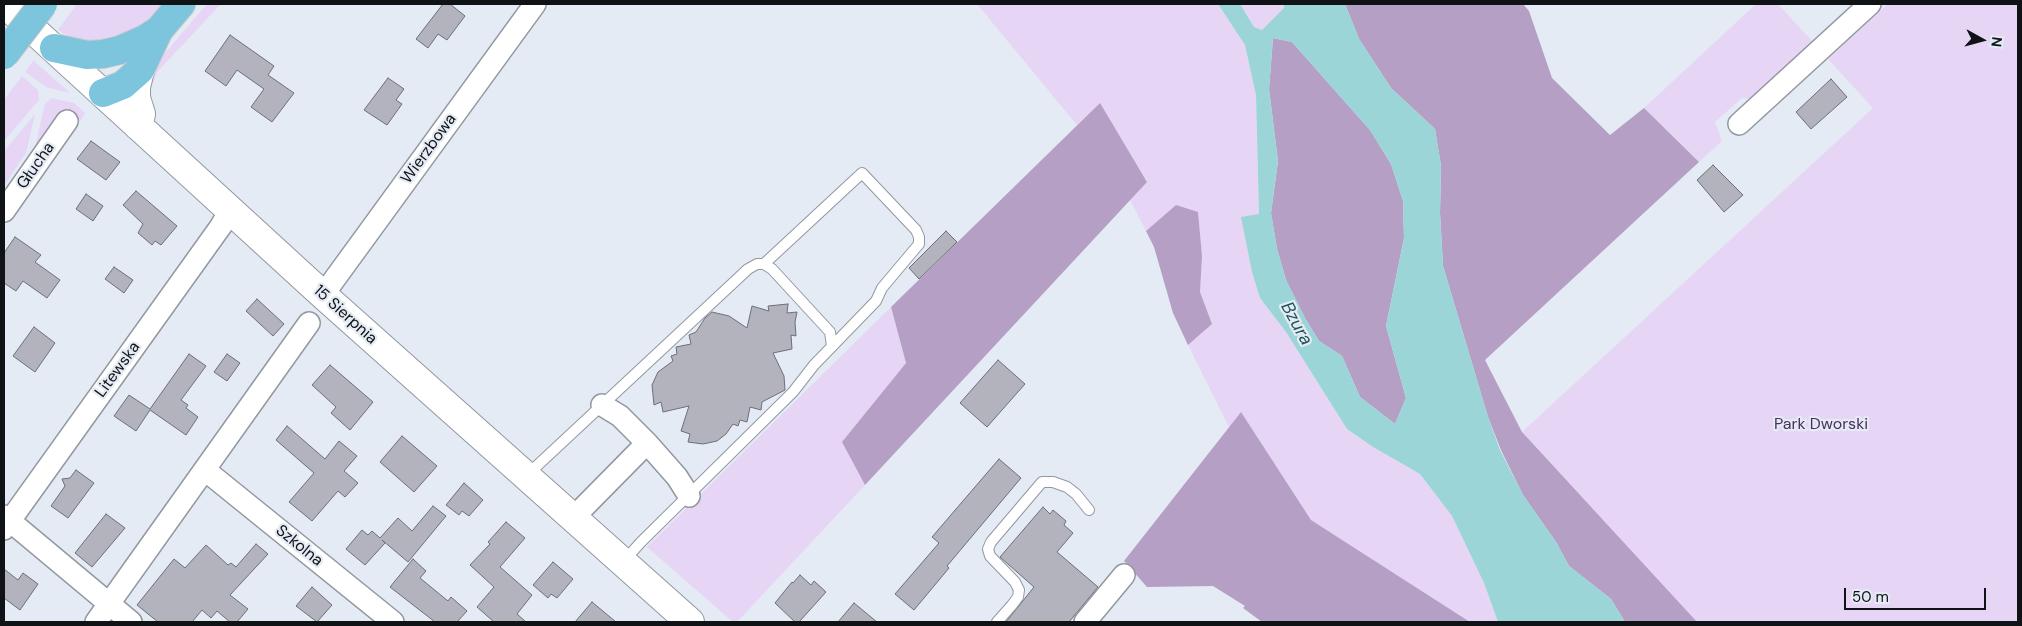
<!DOCTYPE html>
<meta charset="utf-8">
<style>
body{margin:0}
#map{position:relative;width:2022px;height:626px;overflow:hidden;background:#e4ebf4;font-family:"DM Sans",sans-serif}
canvas{display:block}
.frame{position:absolute;inset:0;border:5px solid #101316;pointer-events:none}
.north{position:absolute;left:1957px;top:15px;width:50px;height:50px;-webkit-text-stroke:4px #e4ebf4;paint-order:stroke;rotate:97deg;font-size:14px;font-weight:700;line-height:20px;text-align:center;color:#101316}
.north::after{content:'';display:block;margin:auto;width:18px;height:22px;background:#101316;clip-path:polygon(50% 0,100% 100%,50% 72%,0 100%)}
.scale{position:absolute;left:1844px;top:588px;width:142px;height:22px;box-sizing:border-box;border:2px solid #101316;border-top:0;padding-left:6px;font-size:15px;line-height:18px;white-space:nowrap;color:#101316;-webkit-text-stroke:4px #e4ebf4;paint-order:stroke}
</style>
<div id="map">
<canvas width="2022" height="626"></canvas>
<div class="frame"></div>
<div class="north">N</div>
<div class="scale">50 m</div>
</div>
<script>
const ctx = document.querySelector('canvas').getContext('2d');
ctx.lineJoin = 'round';
function paint(path, color) {
  ctx.fillStyle = color;
  ctx.fill(path, 'evenodd');
}
function poly(rows) {
  const path = new Path2D();
  for (const r of rows) {
    path.moveTo(r[0], r[1]);
    for (let i = 2; i < r.length; i += 2) path.lineTo(r[i], r[i + 1]);
  }
  return path;
}
function trace(path, color, width, dash) {
  ctx.strokeStyle = color;
  ctx.lineWidth = width;
  ctx.lineCap = dash ? 'butt' : 'round';
  ctx.setLineDash(dash || []);
  ctx.stroke(path);
}
function drawText(font, color, halo, rows, align = 'center') {
  ctx.font = font + ' "DM Sans",sans-serif';
  ctx.lineWidth = 4.5;
  ctx.setLineDash([]);
  ctx.textBaseline = 'middle';
  ctx.strokeStyle = halo;
  ctx.fillStyle = color;
  for (const [text, x, y, turn = 0] of rows) {
    ctx.save();
    ctx.translate(x, y);
    ctx.rotate((+turn || 0) * Math.PI / 180);
    ctx.textAlign = isNaN(turn) ? turn : align;
    if (halo) ctx.strokeText(text, 0, 0);
    ctx.fillText(text, 0, 0);
    ctx.restore();
  }
}
const green = poly([
 [77,4,163,4,144,26,123,42,78,42,58,30],
 [207,4,221,4,158,71,151,88,151,108,148,103,151,74,159,60],
 [977,4,1218,4,1245,45,1256,95,1259,215,1242,217,1252,272,1260,298,1286,332,1347,429,1373,447,1420,474,1452,516,1484,583,1498,622,1470,622,1311,520,1241,412,1229,427,1188,345,1212,324,1200,292,1202,256,1198,213,1176,205,1146,231,1130,200,1147,181,1099,104,1077,125],
 [1240,4,1284,4,1285,8,1262,30,1254,27],
 [1756,4,1778,4,1813,42,1751,99,1742,98,1715,122,1722,141,1699,162,1644,108],
 [1888,4,2018,4,2018,622,1671,622,1522,432,1873,108,1828,59],
 [34,60,35,62,70,93,46,87,25,72],
 [22,76,38,90,39,100,4,141,4,100],
 [52,98,74,103,85,113,81,120,77,123,65,116,33,156,45,104],
 [35,114,26,153,4,186,4,151],
 [891,307,906,363,843,442,865,485,737,622,733,622,647,547]
]);
const forest = poly([
 [1345,4,1523,4,1529,11,1552,78,1610,135,1644,108,1699,162,1485,360,1522,432,1697,622,1625,622,1611,599,1569,566,1556,542,1523,495,1501,450,1488,417,1443,266,1440,213,1441,166,1435,129,1391,88,1359,39],
 [1273,38,1292,42,1370,130,1391,164,1403,201,1404,238,1386,326,1406,398,1395,424,1360,397,1342,356,1319,341,1305,318,1286,280,1277,249,1271,213,1278,161,1269,89],
 [1100,103,1147,182,865,485,842,442,906,363,891,307],
 [1176,205,1198,212,1202,256,1200,292,1212,324,1188,345,1173,313,1154,247,1146,231],
 [1241,412,1311,520,1470,622,1262,622,1243,608,1245,606,1213,586,1147,587,1124,561]
]);
const water = poly([
 [1218,4,1240,4,1254,27,1262,30,1284,8,1284,4,1345,4,1359,39,1391,88,1435,129,1441,166,1440,213,1443,266,1488,417,1500,450,1523,495,1556,542,1569,566,1611,599,1625,622,1498,622,1484,583,1452,516,1420,474,1373,447,1347,429,1286,332,1260,298,1252,272,1241,217,1259,214,1256,95,1245,45],
 [1273,38,1292,42,1370,130,1391,164,1403,201,1404,238,1386,326,1406,398,1395,424,1360,397,1342,356,1319,341,1305,318,1286,280,1277,249,1271,213,1278,161,1269,89]
]);
const building = poly([
 [443,4,450,4,465,16,447,40,438,34,428,48,416,39,443,4],
 [230,35,274,66,268,75,294,93,272,122,251,107,264,89,237,70,226,86,205,71,230,35],
 [388,78,404,89,396,100,402,104,387,125,364,110,388,78],
 [1831,79,1847,97,1811,129,1796,112,1831,79],
 [91,141,120,162,106,180,77,159,91,141],
 [1713,165,1743,195,1724,212,1697,180,1713,165],
 [136,191,177,226,161,245,155,241,152,245,138,233,143,224,123,205,136,191],
 [86,194,103,206,93,221,76,209,86,194],
 [946,231,957,242,919,279,909,268,946,231],
 [15,237,41,255,35,262,60,280,47,298,23,281,16,291,4,283,4,253,15,237],
 [114,267,133,280,124,293,105,279,114,267],
 [257,299,284,324,273,336,246,311,257,299],
 [788,304,787,313,797,312,795,322,796,336,791,335,792,349,773,353,784,376,785,390,762,402,761,410,750,407,747,422,740,420,738,426,733,424,726,434,717,441,703,444,688,442,690,434,681,431,689,406,663,412,661,402,654,405,652,385,658,372,673,361,671,356,677,354,676,347,691,344,689,335,696,332,705,318,712,312,729,316,747,328,752,306,769,311,768,306,788,304],
 [34,327,55,343,35,372,13,356,34,327],
 [189,354,206,366,181,400,188,405,186,408,198,417,186,435,150,410,136,431,114,416,129,395,150,409,189,354],
 [227,354,240,363,227,381,214,372,227,354],
 [998,360,1025,384,987,427,960,403,998,360],
 [330,365,373,402,350,430,331,413,336,407,312,385,330,365],
 [287,426,325,459,339,441,357,456,344,471,358,483,345,497,338,491,312,521,289,502,314,473,276,440,287,426],
 [402,436,437,466,414,492,380,462,402,436],
 [999,459,1021,478,947,566,949,568,914,610,895,594,939,543,932,537,999,459],
 [76,470,94,483,68,518,51,506,65,486,62,479,70,478,76,470],
 [464,483,483,500,469,516,462,511,459,515,446,505,464,483],
 [433,506,446,516,408,562,382,540,385,543,365,565,346,549,362,530,368,535,372,531,380,538,398,518,412,531,433,506],
 [1043,507,1050,514,1053,510,1066,521,1064,525,1073,533,1057,552,1098,587,1069,622,1006,622,1034,587,1000,557,1043,507],
 [106,514,125,528,92,567,75,553,106,514],
 [506,522,525,538,500,567,532,595,517,614,526,622,494,622,477,607,494,587,470,565,490,544,488,542,506,522],
 [256,544,268,554,230,595,248,609,237,622,230,622,217,611,211,618,202,610,192,622,158,622,137,605,174,559,185,568,206,545,228,565,231,563,236,567,256,544],
 [413,559,426,571,420,578,448,601,451,597,467,611,457,622,435,622,390,587,413,559],
 [553,562,573,579,557,598,551,594,548,598,533,585,553,562],
 [4,569,18,580,23,573,38,584,20,610,4,598,4,569],
 [800,575,811,585,814,581,826,592,799,622,795,622,775,603,792,582,793,583,800,575],
 [312,587,332,605,317,622,296,606,312,587],
 [592,602,616,622,575,622,592,602],
 [854,603,877,622,838,622,854,603]
]);
const lane = poly([
 [764,264,772,269,830,332,832,346],
 [526,476,748,269,757,264,764,264,862,173,916,230,919,237,919,244,882,288,876,301,814,365,793,392,641,542,623,562],
 [997,622,1012,605,1018,597,1019,590,1015,582,990,556,988,549,991,542,1042,482,1053,482,1067,487,1076,494,1089,510]
]);
const street = poly([
 [1739,124,1870,4],
 [4,211,67,121],
 [323,295,535,4],
 [602,405,620,416,647,443],
 [205,470,393,622],
 [4,516,131,622],
 [573,518,647,443,677,477,689,496],
 [4,529,221,226,230,210],
 [96,622,309,323],
 [1085,622,1124,575]
]);
const secondary = poly([
 [5,4,323,295,690,622],
 [138,126,141,114,136,98,136,87,140,70]
]);
const primary = poly([
 [54,48,87,55,103,54,120,50,145,39,159,30,181,4],
 [103,93,123,85,140,70,159,30]
]);
const primaryBridge = poly([
 [4,55,43,4]
]);
const streetNames = [
 ["Wierzbowa",429,149,-54],
 ["Głucha",36,166,-55],
 ["15 Sierpnia",345,315,42],
 ["Litewska",118,370,-54],
 ["Szkolna",299,546,39]
];
const parkNames = [
 ["Park Dworski",1821,425]
];
const waterNames = [
 ["Bzura",1296,324,61]
];
paint(green, '#e7d5f5');
paint(forest, '#b59fc5');
paint(water, '#9bd5d8');
paint(building, '#b2b3bd');
trace(building, '#6d6e77', 1);
trace(lane, '#9298a0', 12);
trace(street, '#9298a0', 24);
trace(secondary, '#9298a0', 30);
trace(primary, '#cacbcc', 30);
trace(lane, '#fff', 10);
trace(street, '#fff', 21);
trace(secondary, '#fff', 28);
trace(primary, '#7dc4dd', 28);
trace(primaryBridge, '#cacbcc', 30, []);
trace(primaryBridge, '#7dc4dd', 28);
drawText('16px', '#101316', '#e4ebf4', streetNames);
drawText('16px', '#4c2d5f', '#e4ebf4', parkNames);
drawText('italic 18px', '#1f5254', '#e4ebf4', waterNames);
</script>
